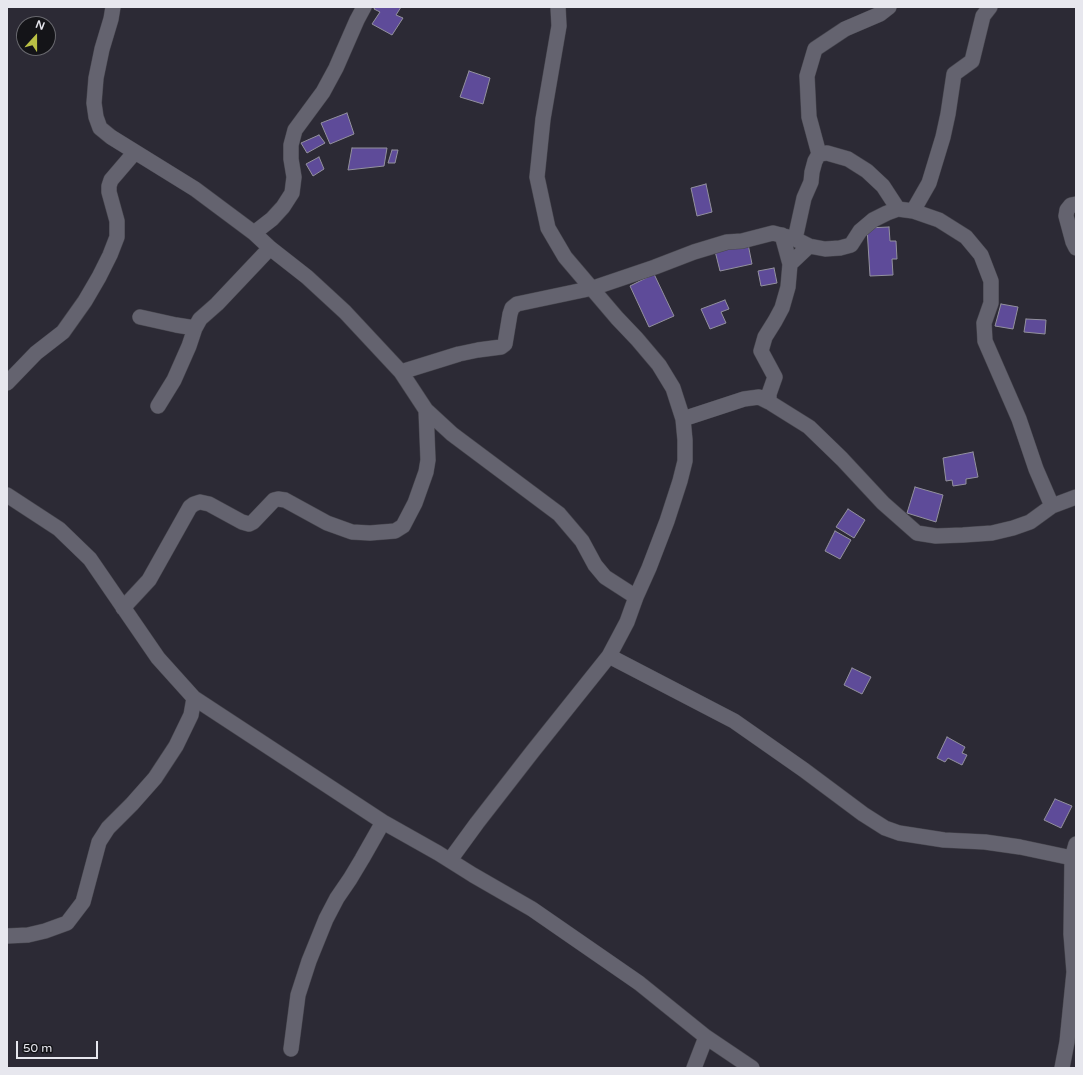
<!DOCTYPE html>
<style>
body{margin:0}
#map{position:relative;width:1083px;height:1075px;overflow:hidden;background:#2c2a35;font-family:"Varela Round",sans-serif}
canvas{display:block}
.frame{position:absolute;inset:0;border:8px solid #e7e7ee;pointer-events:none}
.north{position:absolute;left:16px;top:16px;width:40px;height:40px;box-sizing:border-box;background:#141418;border:1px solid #68686e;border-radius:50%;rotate:21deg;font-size:11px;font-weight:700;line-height:16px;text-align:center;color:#e7e7ee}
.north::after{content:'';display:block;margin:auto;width:14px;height:18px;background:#bac045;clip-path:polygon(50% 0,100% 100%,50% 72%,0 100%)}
.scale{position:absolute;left:16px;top:1041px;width:82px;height:18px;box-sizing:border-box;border:2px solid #e7e7ee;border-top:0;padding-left:5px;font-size:12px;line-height:14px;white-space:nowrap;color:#e7e7ee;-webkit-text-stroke:3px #141418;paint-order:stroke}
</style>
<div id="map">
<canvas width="1083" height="1075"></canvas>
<div class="frame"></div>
<div class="north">N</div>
<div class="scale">50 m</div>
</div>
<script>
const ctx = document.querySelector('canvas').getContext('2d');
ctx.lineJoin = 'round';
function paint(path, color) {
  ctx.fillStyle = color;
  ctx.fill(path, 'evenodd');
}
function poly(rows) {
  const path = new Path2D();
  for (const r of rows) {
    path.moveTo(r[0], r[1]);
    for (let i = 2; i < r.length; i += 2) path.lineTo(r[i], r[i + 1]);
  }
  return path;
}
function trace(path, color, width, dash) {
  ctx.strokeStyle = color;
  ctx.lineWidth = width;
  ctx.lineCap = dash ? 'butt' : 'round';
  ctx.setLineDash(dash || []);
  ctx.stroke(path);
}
const building = poly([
 [375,7,401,7,396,15,403,18,392,35,372,24,380,12,374,9,375,7],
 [469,71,490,78,483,104,460,97,469,71],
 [347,113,354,134,330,144,321,123,347,113],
 [319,135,325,143,307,153,301,143,319,135],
 [352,148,387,148,384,166,348,170,352,148],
 [392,150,398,150,395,163,388,163,392,150],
 [319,157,324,169,313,176,306,164,319,157],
 [706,184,712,212,697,216,691,188,706,184],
 [889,227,890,241,896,241,897,259,892,259,893,275,870,276,867,228,889,227],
 [748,244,752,264,720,271,715,251,748,244],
 [774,268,777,283,761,286,758,271,774,268],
 [654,274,674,316,649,327,630,286,654,274],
 [725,300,729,309,721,312,726,323,710,329,701,309,725,300],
 [1001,304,1018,307,1013,329,995,326,1001,304],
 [1026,319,1046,320,1045,334,1024,332,1026,319],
 [973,452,978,477,966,479,966,484,953,486,952,480,946,481,943,458,973,452],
 [915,487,943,495,936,522,907,513,915,487],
 [848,509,865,520,854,538,836,527,848,509],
 [835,531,851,540,840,559,825,551,835,531],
 [852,668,871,677,862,694,844,685,852,668],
 [947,737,965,747,962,753,967,755,962,765,948,758,945,762,937,758,947,737],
 [1055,799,1072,806,1061,828,1044,820,1055,799]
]);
const minor = poly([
 [113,7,111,19,102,49,96,78,94,103,96,117,100,128,111,137,195,189,254,233,270,248,307,277,345,312,401,372,426,410,452,434,559,514,582,541,595,565,605,577,636,597],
 [819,154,809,117,807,76,815,49,845,29,880,14,889,7],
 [1076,204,1071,205,1067,210,1066,216,1073,242,1076,248],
 [913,211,929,183,943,137,948,114,954,74,972,61,983,16,990,7],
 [254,233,272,219,283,207,292,193,294,177,291,159,291,145,295,130,323,92,336,68,357,20,364,7],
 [782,235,790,264],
 [795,239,804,198,811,182,812,172,815,161,819,154,827,153,848,159,867,171,883,186,898,209],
 [140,317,176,325,195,328],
 [401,372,459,354,478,350,501,347,505,344,510,314,512,308,517,304,593,288,655,267,694,252,727,242,742,241,773,233,795,239,809,246,825,249,840,248,851,245,860,231,873,220,887,213,898,209,913,211,939,220,966,237,981,255,991,281,991,303,984,323,985,341,1019,419,1036,469,1052,506],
 [7,383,36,353,63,332,85,301,99,277,110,255,117,237,117,221,109,192,109,186,111,180,135,152],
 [769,402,769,394,775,377,761,351,765,337,775,321,782,308,788,287,790,264,809,246],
 [158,406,174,380,189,346,195,328,200,319,217,304,270,248],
 [683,419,744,399,759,397,769,402,809,427,842,459,883,503,917,533,936,536,963,535,992,533,1013,528,1030,522,1052,506,1076,497],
 [7,495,59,529,90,559,158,658,194,698,383,822,438,853,473,875,532,909,639,983,706,1037,752,1068],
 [123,608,149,580,190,507,194,504,200,502,209,504,242,522,249,524,253,522,274,500,278,499,285,500,327,523,352,532,370,533,395,531,403,526,415,503,426,472,428,460,426,410],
 [609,656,734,721,804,770,863,814,885,828,899,833,944,840,985,842,1020,847,1072,858,1076,860],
 [450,860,477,823,533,751,609,656,627,622,636,597,649,568,667,521,680,481,685,461,685,440,683,419,673,388,659,365,637,339,617,318,565,257,548,228,537,177,543,119,559,26,558,7],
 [7,936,28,935,45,931,67,923,83,902,99,842,108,828,132,804,155,778,176,746,191,715,194,698],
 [291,1049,298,995,309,961,326,919,337,898,350,879,362,859,383,822],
 [694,1068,706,1037],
 [1062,1068,1067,1042,1074,972,1071,934,1072,858,1076,844]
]);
paint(building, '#5e4b99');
trace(building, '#93919e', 1);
trace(minor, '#47464e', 16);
trace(minor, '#64636f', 15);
</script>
